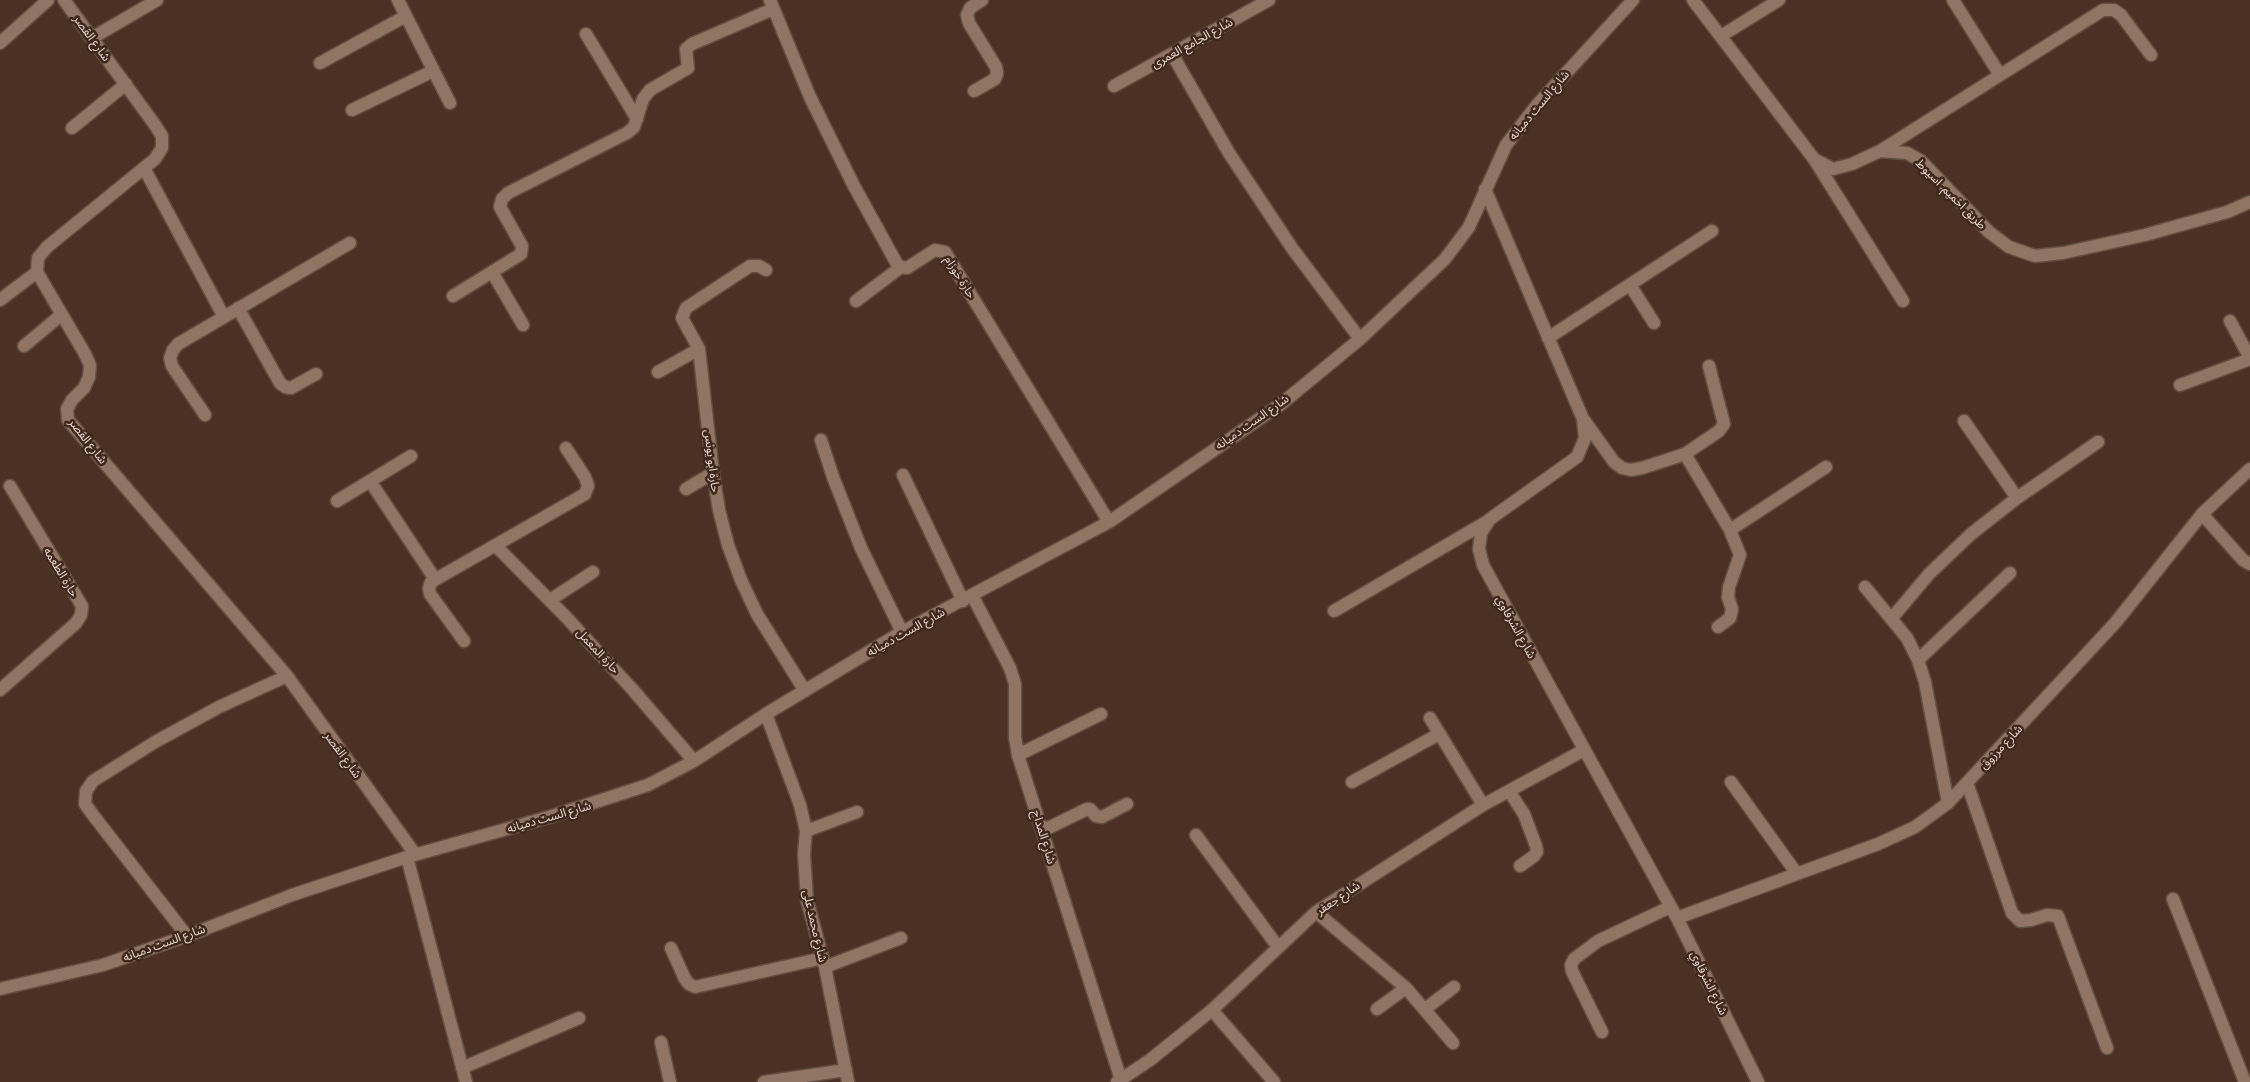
<!DOCTYPE html>
<meta charset="utf-8">
<style>
body{margin:0}
canvas{display:block;background:#4a3123}
</style>
<canvas width="2250" height="1082"></canvas>
<script>
const ctx = document.querySelector('canvas').getContext('2d');
ctx.lineJoin = 'round';
function poly(rows) {
  const path = new Path2D();
  for (const r of rows) {
    path.moveTo(r[0], r[1]);
    for (let i = 2; i < r.length; i += 2) path.lineTo(r[i], r[i + 1]);
  }
  return path;
}
function trace(path, color, width, dash) {
  ctx.strokeStyle = color;
  ctx.lineWidth = width;
  ctx.lineCap = dash ? 'butt' : 'round';
  ctx.setLineDash(dash || []);
  ctx.stroke(path);
}
function drawText(font, color, halo, rows, align = 'center') {
  ctx.font = font + ' Barlow,"Noto Sans Arabic",sans-serif';
  ctx.lineWidth = 5;
  ctx.setLineDash([]);
  ctx.textBaseline = 'middle';
  ctx.strokeStyle = halo;
  ctx.fillStyle = color;
  for (const [text, x, y, turn = 0] of rows) {
    ctx.save();
    ctx.translate(x, y);
    ctx.rotate((+turn || 0) * Math.PI / 180);
    ctx.textAlign = isNaN(turn) ? turn : align;
    if (halo) ctx.strokeText(text, 0, 0);
    ctx.fillText(text, 0, 0);
    ctx.restore();
  }
}
const minor = poly([
 [64,0,155,125,162,136,162,148,155,159,47,247,38,258,37,272,85,354,90,365,89,377,84,388,72,400,67,409,68,420,287,676,415,854],
 [398,0,450,103],
 [770,0,810,97,854,186,897,264,901,267,907,268,935,250,945,252,1109,522],
 [1693,0,1814,159,1833,169,1852,164,1880,151,1907,153,1921,161,1989,232,2009,247,2035,256,2063,253,2145,235,2227,212,2250,202],
 [1953,0,2000,75],
 [586,34,637,119],
 [1721,36,1779,0],
 [92,38,157,0],
 [0,43,48,0],
 [1172,54,1229,153,1292,248,1360,339],
 [320,63,406,16],
 [1114,86,1269,0],
 [974,91,995,79,997,73,996,67,969,23,967,15,970,8,982,0],
 [352,110,433,71],
 [72,128,126,84],
 [1880,151,2103,10,2114,10,2121,15,2151,55],
 [1814,159,1903,301],
 [144,168,224,317],
 [1485,189,1583,419,1585,438,1577,457,1490,519,1481,533,1479,549,1483,565,1677,918,1758,1082],
 [766,270,759,266,750,266,744,270,686,308,682,318,699,349,713,473,719,510,728,545,741,580,757,614,805,691],
 [492,272,523,325],
 [1630,285,1654,323],
 [453,296,521,254,522,246,500,207,502,199,508,193,627,133,634,127,643,99,650,90,688,68,686,49,692,44,773,9],
 [0,300,37,272],
 [856,301,901,267],
 [238,308,280,383,285,387,291,388,316,374],
 [2230,321,2250,358],
 [1548,338,1712,231],
 [24,346,61,315],
 [658,372,699,349],
 [2180,385,2250,359],
 [205,415,172,366,170,358,173,350,178,344,350,243],
 [1584,420,1614,462,1622,468,1631,470,1642,468,1685,454,1730,530,1740,555,1729,587,1728,597,1732,609,1730,618,1718,627],
 [1964,421,2017,498],
 [821,440,833,477,861,548,902,632],
 [1685,454,1719,431,1724,424,1709,366],
 [903,475,963,601],
 [370,481,435,579],
 [686,489,713,473],
 [337,501,411,456],
 [2202,514,2243,560,2250,564],
 [1730,530,1826,467],
 [496,546,566,617,633,690,694,761],
 [1865,587,1907,638,1918,660,1925,682,1948,803],
 [972,595,1010,668,1015,684,1015,737,1018,755,1121,1080],
 [550,600,593,572],
 [1334,611,1488,521],
 [1892,618,1929,574,1971,534,2017,498,2098,442],
 [464,641,430,594,429,588,431,582,585,494,588,486,585,477,566,448],
 [1918,660,2010,573],
 [0,690,76,623,81,615,82,606,10,486],
 [766,714,800,805,806,831,804,854,807,900,825,967,848,1082],
 [1430,718,1483,805],
 [1018,755,1101,714],
 [1352,782,1439,734],
 [1731,782,1797,874],
 [1967,783,2012,913,2020,921,2031,920,2047,915,2058,916,2107,1048],
 [1509,791,1524,814,1536,846,1537,852,1534,856,1520,866],
 [806,831,857,812],
 [1042,831,1087,809,1090,809,1096,816,1102,817,1127,804],
 [1196,835,1278,947],
 [407,857,466,1082],
 [2173,899,2245,1082],
 [1316,912,1406,988,1453,1043],
 [1677,918,1878,844,1915,827,1948,803,2116,622,2202,514,2250,469],
 [187,936,93,815,85,804,86,791,93,781,155,742,219,707,287,676],
 [671,948,685,979,689,984,695,987,823,958],
 [825,967,901,938],
 [0,989,103,965,187,936,292,895,407,857,549,817,648,785,694,761,766,714,902,632,1109,522,1281,404,1360,339,1445,259,1469,227,1506,145,1537,105,1633,0],
 [1377,1009,1406,988],
 [1425,1009,1454,987],
 [1212,1010,1274,1082],
 [1602,1032,1572,971,1571,965,1574,959,1598,941,1670,907],
 [661,1042,670,1082],
 [462,1068,579,1018],
 [764,1082,846,1070],
 [1117,1082,1150,1060,1212,1010,1316,912,1483,805,1584,750]
]);
const streetNames = [
 ["شارع القصر",92,38,54],
 ["شارع الجامع العمرى",1192,43,-29],
 ["شارع الست دميانه",1539,105,-50],
 ["طريق اخميم, اسيوط",1951,194,45],
 ["حارة خوزام",960,277,58],
 ["شارع الست دميانه",1252,422,-35],
 ["شارع القصر",88,441,52],
 ["حارة ابو يونس",712,461,83],
 ["حارة الطعمه",61,572,59],
 ["شارع الشرقاوي",1516,627,61],
 ["شارع الست دميانه",906,632,-29],
 ["حارة المعمل",598,651,47],
 ["شارع مرزوق",2001,747,-47],
 ["شارع القصر",343,755,54],
 ["شارع الست دميانه",549,817,-16],
 ["شارع المداح",1044,837,73],
 ["شارع جعفر",1338,898,-34],
 ["شارع محمد على",815,926,77],
 ["شارع الست دميانه",164,943,-20],
 ["شارع الشرقاوي",1709,983,64]
];
trace(minor, '#634e42', 15);
trace(minor, '#907464', 12);
drawText('12px', '#e9d8d0', '#3f271a', streetNames);
</script>
